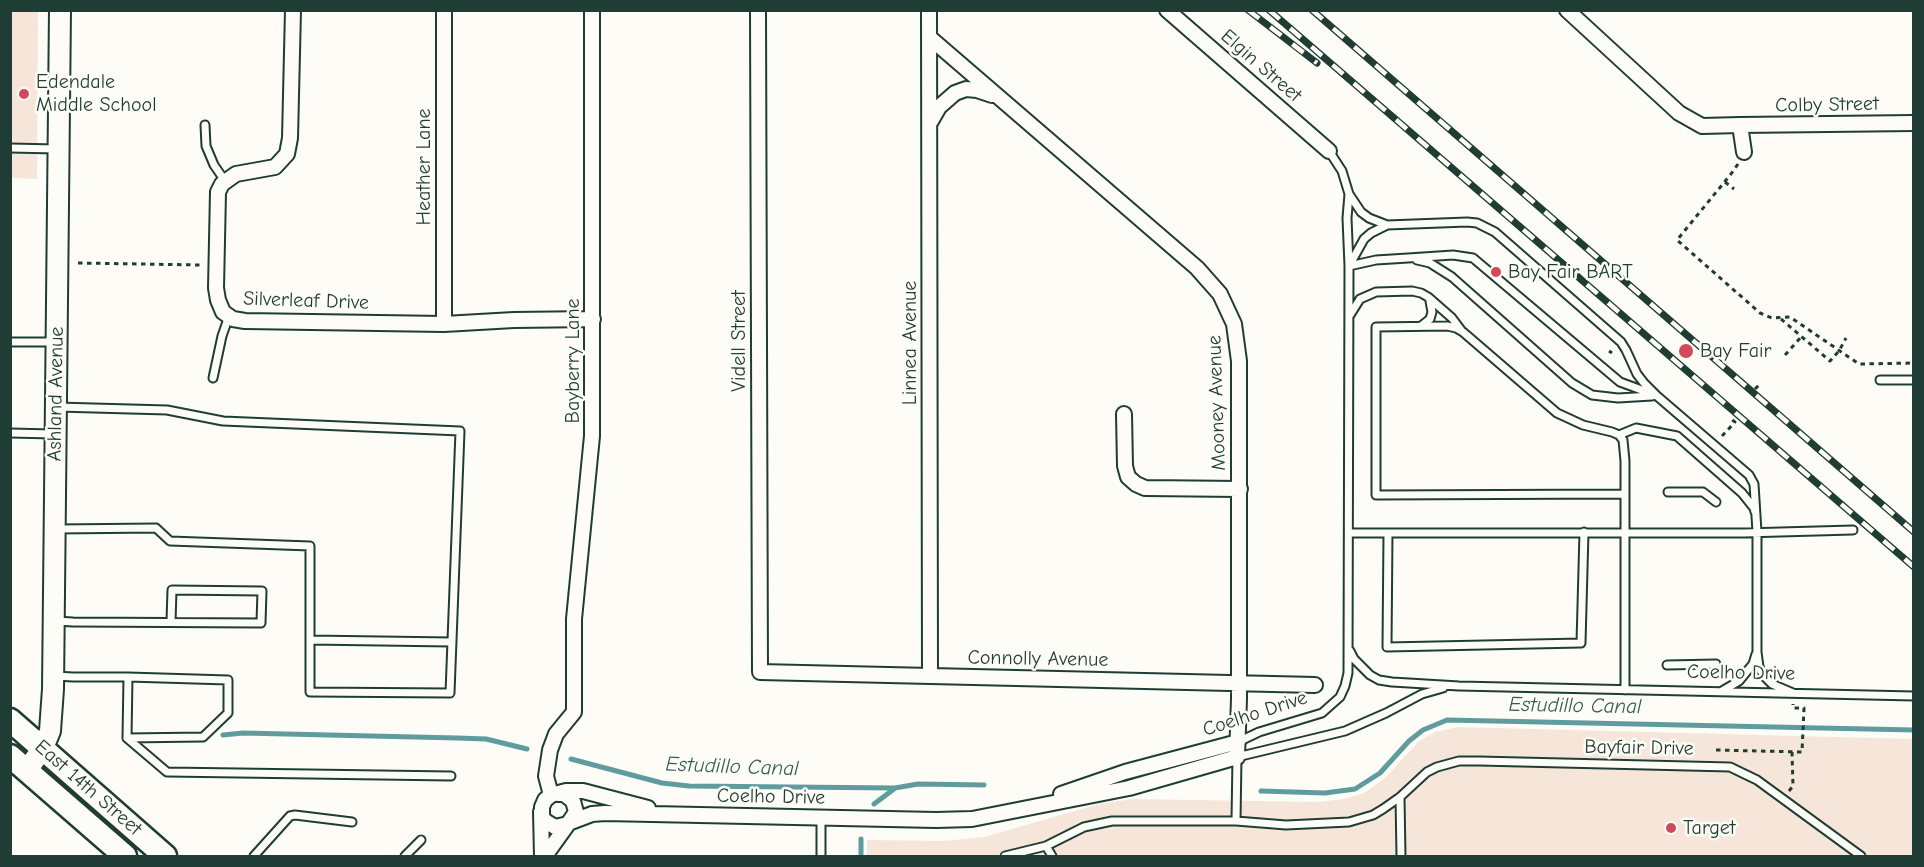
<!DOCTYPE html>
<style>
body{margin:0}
#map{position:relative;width:1924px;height:867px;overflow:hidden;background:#fdfcf7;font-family:"Comic Neue",sans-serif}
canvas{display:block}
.frame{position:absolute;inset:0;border:12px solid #1f3d34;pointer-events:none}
</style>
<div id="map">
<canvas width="1924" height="867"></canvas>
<div class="frame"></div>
</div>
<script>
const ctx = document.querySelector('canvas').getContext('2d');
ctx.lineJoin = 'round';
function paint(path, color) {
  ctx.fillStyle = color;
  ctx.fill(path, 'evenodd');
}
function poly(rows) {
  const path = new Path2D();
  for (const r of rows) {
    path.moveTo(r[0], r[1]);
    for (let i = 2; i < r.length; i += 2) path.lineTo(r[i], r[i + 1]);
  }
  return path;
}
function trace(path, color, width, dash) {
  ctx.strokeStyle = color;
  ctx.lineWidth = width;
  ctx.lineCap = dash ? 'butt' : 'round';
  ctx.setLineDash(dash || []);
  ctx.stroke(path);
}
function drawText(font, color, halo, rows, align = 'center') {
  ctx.font = font + ' "Comic Neue",sans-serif';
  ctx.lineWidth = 5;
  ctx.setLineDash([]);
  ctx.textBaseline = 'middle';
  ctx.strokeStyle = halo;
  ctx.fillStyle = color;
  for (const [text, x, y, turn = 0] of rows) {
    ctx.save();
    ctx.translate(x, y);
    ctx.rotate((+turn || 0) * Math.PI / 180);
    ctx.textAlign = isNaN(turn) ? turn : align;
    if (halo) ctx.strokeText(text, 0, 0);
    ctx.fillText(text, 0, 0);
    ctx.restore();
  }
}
const built = poly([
 [11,11,38,11,37,179,11,178],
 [1458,727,1913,739,1913,856,867,856,867,840,944,841,984,837,1099,804,1132,799,1318,802,1344,799,1364,793,1384,779,1418,742,1435,732]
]);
const stream = poly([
 [223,735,243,733,457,738,486,739,527,749],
 [571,759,662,783,689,786,895,788,918,784,984,785],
 [1261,791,1325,793,1355,789,1380,773,1409,741,1423,730,1447,720,1914,730],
 [874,804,894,789],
 [861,856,861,839]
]);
const path = poly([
 [1738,164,1731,174,1677,240,1760,313,1772,318,1790,317,1859,364,1914,363],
 [1725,182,1734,189],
 [78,263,202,265],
 [1781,319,1830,361,1839,351,1846,338],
 [1609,351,1612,353],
 [1785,355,1802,336],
 [1755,389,1761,383],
 [1722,436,1735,422,1731,419],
 [1716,750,1802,752,1804,708,1793,708,1793,704],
 [1789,791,1793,786,1792,752]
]);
const lane = poly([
 [205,125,206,146,214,165,225,181],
 [10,148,56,149],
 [1349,194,1361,212,1369,218,1387,225],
 [1417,260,1430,263,1452,277,1572,383,1592,395,1618,398,1652,396],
 [1349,266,1364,239,1371,233,1387,225,1467,222,1477,223,1495,232,1621,342,1626,350,1637,374,1644,383,1657,396,1749,475,1754,484,1757,532,1757,652,1759,667,1764,676,1772,684,1793,693],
 [1349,266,1376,260,1408,258,1453,255,1473,258,1620,382,1655,395],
 [1350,315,1360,299,1376,292,1412,291,1421,293,1428,297,1452,318,1461,330],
 [1421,326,1430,319,1432,312,1430,301],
 [10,342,54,342],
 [213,378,222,336,229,316],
 [1880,380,1914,380],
 [10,433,53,434],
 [1619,435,1636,428,1677,436,1742,493,1754,508,1755,512],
 [1668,492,1703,492,1716,502],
 [1625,494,1376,495,1376,327,1447,326,1456,328,1463,332,1557,413,1583,425,1612,432,1619,435,1623,440,1625,461,1625,690],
 [57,529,156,528,170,541,310,546,310,692,450,693,460,431,223,421,167,410,57,407],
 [1349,533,1744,533,1853,530],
 [1388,533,1387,647,1581,643,1584,532],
 [56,621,73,622,261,623,262,591,172,590,171,622],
 [310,640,451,642],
 [1350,651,1354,659,1370,675,1379,680,1392,682,1459,686,1914,696],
 [1667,665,1716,664],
 [55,676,73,677,128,677,228,680,228,713,203,737,127,738,128,677],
 [1722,691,1739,681,1753,664,1756,654],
 [127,738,167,772,451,776],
 [1238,742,1259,732,1322,713,1340,697,1345,686,1348,673,1349,266,1347,218,1349,194,1342,171,1329,151],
 [1400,797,1401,856],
 [1236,821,1237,757,1345,731,1386,713,1422,694,1443,688],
 [1046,846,1052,856],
 [254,856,290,816,295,815,352,822],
 [405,856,421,840],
 [821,856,821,818],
 [1005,856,1046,846,1084,827,1112,821,1236,821,1286,825,1349,822,1373,815,1383,809,1400,797,1427,772,1437,767,1459,761,1479,761,1730,767,1757,780,1861,856]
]);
const street = poly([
 [293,10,290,138,287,154,275,167,236,174,222,184,218,192,216,288,218,300,223,312,233,319,245,321,444,324,514,320,593,319],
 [444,10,444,324],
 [758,10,760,672,1315,685],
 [929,10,930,676],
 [1167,10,1329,151],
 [1567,10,1679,113,1702,126,1740,125,1744,152],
 [931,121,939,107,955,93,966,89,977,90,992,95],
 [1740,125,1914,123],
 [1124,414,1125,466,1128,477,1136,484,1145,488,1240,489],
 [558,794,564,794,573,801,576,812,568,824,555,827,545,821,542,816,542,807,545,800,551,795,566,791,583,791,648,808],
 [1061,794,1125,772,1238,742],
 [551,795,546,776,550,750,556,734,574,712,574,619,592,436,592,10],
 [541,812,542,856],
 [571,822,592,814,605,813,936,820,972,819,1129,788,1237,757,1239,699,1239,361,1234,324,1220,294,1197,268,929,37],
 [545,856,568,824]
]);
const secondary = poly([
 [27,770,43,748,50,731,53,689,60,10]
]);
const primary = poly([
 [10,720,165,856],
 [10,756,125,856]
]);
const rail = poly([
 [1248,10,1317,63],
 [1269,10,1914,567],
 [1312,10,1914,532]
]);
const markers = [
 [24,94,6,"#d1495b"],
 [1496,272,6,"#d1495b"],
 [1686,351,8,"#d1495b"],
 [1671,828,6,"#d1495b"]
];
const streetNames = [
 ["Elgin Street",1261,66,41],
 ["Colby Street",1827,105,-1],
 ["Heather Lane",424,167,-90],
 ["Silverleaf Drive",306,301,2],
 ["Videll Street",739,341,-90],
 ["Linnea Avenue",910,343,-90],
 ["Bayberry Lane",573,361,-90],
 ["Ashland Avenue",56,394,-89],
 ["Mooney Avenue",1217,403,-92],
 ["Connolly Avenue",1038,659,1],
 ["Coelho Drive",1741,673,1],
 ["Coelho Drive",1255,714,-18],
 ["Bayfair Drive",1639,748,1],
 ["East 14th Street",88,788,41],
 ["Coelho Drive",771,797,1]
];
const poiNames = [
 ["Edendale",36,82],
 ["Middle School",36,105],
 ["Bay Fair BART",1508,272],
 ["Bay Fair",1700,351],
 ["Target",1683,828]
];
const waterNames = [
 ["Estudillo Canal",1575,706,1],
 ["Estudillo Canal",732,767,2]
];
paint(built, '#f6e6da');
trace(stream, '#609c9d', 5);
trace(lane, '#1f3d34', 11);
trace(street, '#1f3d34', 18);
trace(secondary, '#1f3d34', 24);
trace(primary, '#1f3d34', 27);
trace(path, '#1f3d34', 3, [4.5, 4.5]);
trace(lane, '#fdfcf7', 7);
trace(street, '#fdfcf7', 14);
trace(secondary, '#fdfcf7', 20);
trace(primary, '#fdfcf7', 22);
trace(rail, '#1f3d34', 7);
trace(rail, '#fdfcf7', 4.5, [14]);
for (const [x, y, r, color] of markers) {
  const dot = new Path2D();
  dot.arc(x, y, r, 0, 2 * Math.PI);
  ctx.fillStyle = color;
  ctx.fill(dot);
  trace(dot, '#fdfcf7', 2);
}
drawText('20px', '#1f3d34', '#fdfcf7', streetNames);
drawText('20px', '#1f3d34', '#fdfcf7', poiNames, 'left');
drawText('italic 21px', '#355d57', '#fdfcf7', waterNames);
</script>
